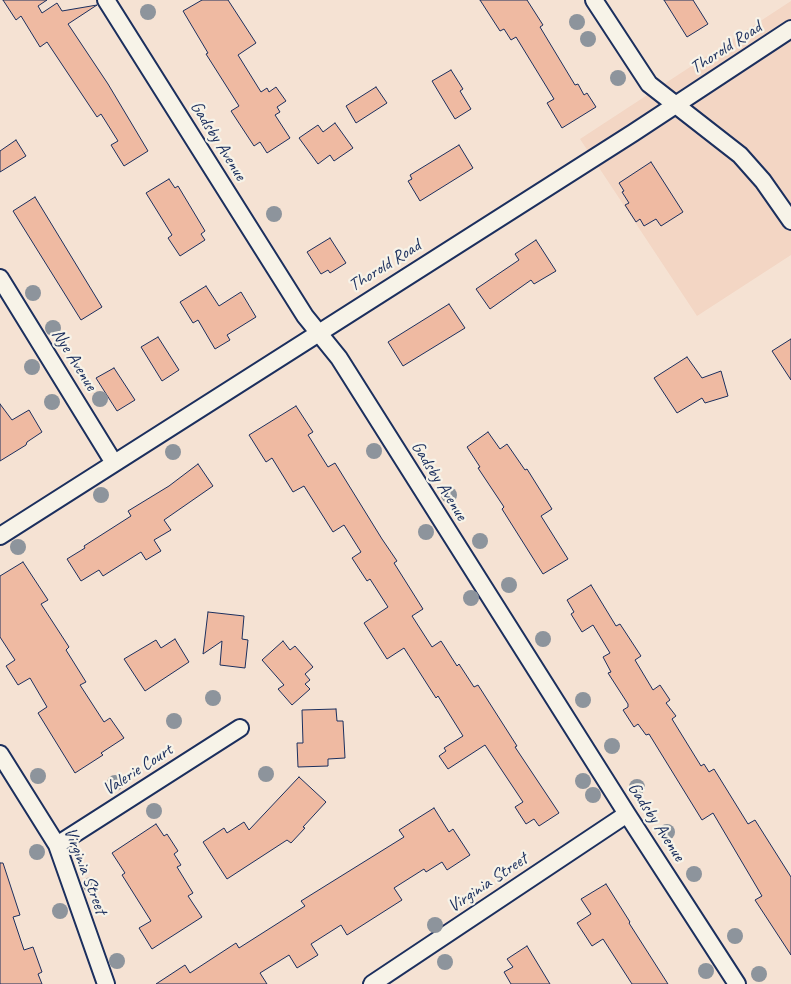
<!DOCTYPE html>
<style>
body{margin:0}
canvas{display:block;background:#f5e2d3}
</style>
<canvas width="791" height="984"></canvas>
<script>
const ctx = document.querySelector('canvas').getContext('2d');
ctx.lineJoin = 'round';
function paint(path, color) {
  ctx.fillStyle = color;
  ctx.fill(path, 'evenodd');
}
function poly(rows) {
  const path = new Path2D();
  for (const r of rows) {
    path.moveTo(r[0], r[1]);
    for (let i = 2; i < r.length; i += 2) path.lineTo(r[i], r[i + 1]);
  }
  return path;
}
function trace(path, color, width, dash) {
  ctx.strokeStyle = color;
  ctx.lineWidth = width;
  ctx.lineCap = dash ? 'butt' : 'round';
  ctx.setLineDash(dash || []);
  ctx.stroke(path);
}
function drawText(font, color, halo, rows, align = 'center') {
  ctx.font = font + ' Caveat,sans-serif';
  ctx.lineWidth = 4.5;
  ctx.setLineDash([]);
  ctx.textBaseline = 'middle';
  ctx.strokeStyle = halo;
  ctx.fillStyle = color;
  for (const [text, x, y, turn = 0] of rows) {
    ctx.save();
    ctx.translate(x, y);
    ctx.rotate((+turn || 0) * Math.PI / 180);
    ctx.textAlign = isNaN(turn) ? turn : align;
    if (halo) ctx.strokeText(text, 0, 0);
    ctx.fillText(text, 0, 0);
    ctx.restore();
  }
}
const built = poly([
 [791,1,791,255,697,316,580,139]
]);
const building = poly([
 [3,0,47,0,38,6,42,13,57,3,62,11,97,5,68,24,108,84,148,151,124,166,111,145,118,141,101,114,97,117,47,42,40,47,21,16,16,20,3,0],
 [202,0,228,0,256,43,238,55,261,92,267,88,269,92,276,87,286,101,277,107,280,112,275,115,290,138,267,153,260,142,254,146,231,111,239,106,206,54,208,53,183,11,202,0],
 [480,0,527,0,543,25,540,27,575,85,578,84,584,95,587,93,596,107,562,128,547,103,554,99,516,37,511,40,504,29,500,31,480,0],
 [664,0,693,0,708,24,687,37,664,0],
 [451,70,463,89,460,91,471,109,455,119,432,81,451,70],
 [376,87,387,103,356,123,346,106,376,87],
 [335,123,353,148,334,161,330,155,318,164,299,138,318,125,323,132,335,123],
 [16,140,26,156,0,172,0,151,16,140],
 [459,145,473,168,420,201,408,181,412,179,410,175,459,145],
 [651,162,683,212,661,226,656,219,644,226,640,219,636,222,625,205,629,203,622,192,624,191,619,183,651,162],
 [169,179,175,188,178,186,205,231,201,234,205,240,180,256,168,238,172,235,146,193,169,179],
 [35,197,102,307,81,320,13,211,35,197],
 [330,238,346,263,330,273,328,270,321,274,307,252,330,238],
 [536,240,556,271,534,284,531,280,490,309,476,289,519,260,515,254,536,240],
 [206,286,219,306,241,292,256,317,227,335,230,340,215,349,198,320,193,323,180,302,206,286],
 [449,304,465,328,403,366,388,342,449,304],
 [158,337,179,370,162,381,141,347,158,337],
 [791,339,791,380,772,351,791,339],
 [687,357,702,378,721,371,728,396,705,403,702,398,677,413,654,378,687,357],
 [114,368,135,400,117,411,96,378,114,368],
 [0,404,12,420,29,410,42,432,27,442,26,445,0,461,0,404],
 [296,406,313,432,308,435,328,467,335,463,382,539,397,561,394,563,423,609,412,616,432,647,441,641,457,666,459,664,474,687,478,685,517,746,515,747,559,813,539,826,534,819,526,824,515,807,523,802,485,745,448,769,439,756,446,751,444,748,463,736,438,696,436,698,404,648,387,659,364,623,388,607,370,579,367,581,352,558,361,552,344,525,333,532,304,486,293,492,272,458,266,462,249,435,296,406],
 [488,432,500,449,507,444,525,470,527,469,552,509,541,516,568,559,543,574,502,509,504,507,478,468,480,467,467,447,488,432],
 [198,464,213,486,164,520,171,530,154,540,161,551,146,560,141,552,103,576,99,570,81,581,67,559,85,548,84,546,131,516,128,511,169,486,198,464],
 [23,562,48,600,41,604,69,647,66,650,86,682,80,685,104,722,110,718,124,738,101,753,103,755,75,773,38,713,47,707,30,678,18,685,6,666,15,660,0,637,0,576,23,562],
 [591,585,616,626,620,624,641,656,635,660,653,690,660,685,670,700,666,703,676,716,672,719,701,766,704,764,709,772,714,769,748,824,755,820,791,877,791,955,755,900,762,896,713,813,702,820,649,734,646,735,638,724,634,727,623,710,628,707,628,704,608,673,611,672,603,657,610,653,593,625,582,632,571,614,574,612,567,600,591,585],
 [208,612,244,616,242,639,248,640,245,668,220,665,222,641,203,654,208,612],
 [175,639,189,662,145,691,124,659,156,640,161,648,175,639],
 [283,641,290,650,295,646,313,667,305,674,310,680,305,684,310,689,292,705,278,689,284,685,262,660,283,641],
 [336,709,337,721,343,721,345,758,328,759,328,766,298,767,297,743,303,743,302,710,336,709],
 [299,777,326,802,303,827,305,828,291,843,287,840,227,879,203,842,224,828,227,833,244,822,249,830,299,777],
 [434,808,449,832,453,829,470,855,447,870,442,862,426,872,424,869,394,888,402,900,347,935,341,925,311,944,318,955,297,968,289,955,260,973,267,984,156,984,185,965,190,973,236,943,239,948,305,906,301,901,404,837,399,830,434,808],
 [156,824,164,836,167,834,178,851,174,854,181,865,177,867,193,893,188,896,202,917,152,949,139,928,151,921,122,875,125,873,112,853,156,824],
 [0,863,3,863,20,915,13,917,24,950,33,947,42,972,38,974,42,984,0,984,0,863],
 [606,884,630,922,629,923,668,984,632,984,603,939,592,946,577,923,591,914,581,899,606,884],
 [527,946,550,984,511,984,504,972,513,967,507,959,527,946]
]);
const street = poly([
 [106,0,305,316,339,358,627,814,737,984],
 [594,0,649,84,740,155,763,181,791,221],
 [0,278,114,463],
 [0,536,633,133,791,29],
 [0,754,57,845,106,984],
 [57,845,240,728],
 [372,984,627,814]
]);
const trees = [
 [148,12],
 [577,22],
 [588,39],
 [618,78],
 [274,214],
 [33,293],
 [53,328],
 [32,367],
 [100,399],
 [52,402],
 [374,451],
 [173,452],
 [101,495],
 [449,495],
 [426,532],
 [480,541],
 [18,547],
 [509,585],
 [471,598],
 [543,639],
 [213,698],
 [583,700],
 [174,721],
 [612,746],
 [266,774],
 [38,776],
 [583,781],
 [115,783],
 [637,787],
 [593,795],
 [154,811],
 [667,832],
 [37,852],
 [694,874],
 [91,885],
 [60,911],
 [435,925],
 [735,936],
 [117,961],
 [445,962],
 [706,971],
 [759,974]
];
const streetNames = [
 ["Thorold Road",726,48,-33],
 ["Gadsby Avenue",218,141,58],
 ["Thorold Road",385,266,-32],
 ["Nye Avenue",74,360,58],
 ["Gadsby Avenue",439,481,58],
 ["Valerie Court",138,770,-33],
 ["Gadsby Avenue",656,822,57],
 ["Virginia Street",85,871,69],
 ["Virginia Street",488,883,-34]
];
paint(built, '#f3d6c4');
paint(building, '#efbaa2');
trace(building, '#1b2f5e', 1);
trace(street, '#1b2f5e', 20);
trace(street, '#f7f3e8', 16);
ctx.fillStyle = '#8d949c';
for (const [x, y] of trees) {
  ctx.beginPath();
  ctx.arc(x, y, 8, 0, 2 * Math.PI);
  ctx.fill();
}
drawText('18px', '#1b2f5e', '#f7f3e8', streetNames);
</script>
